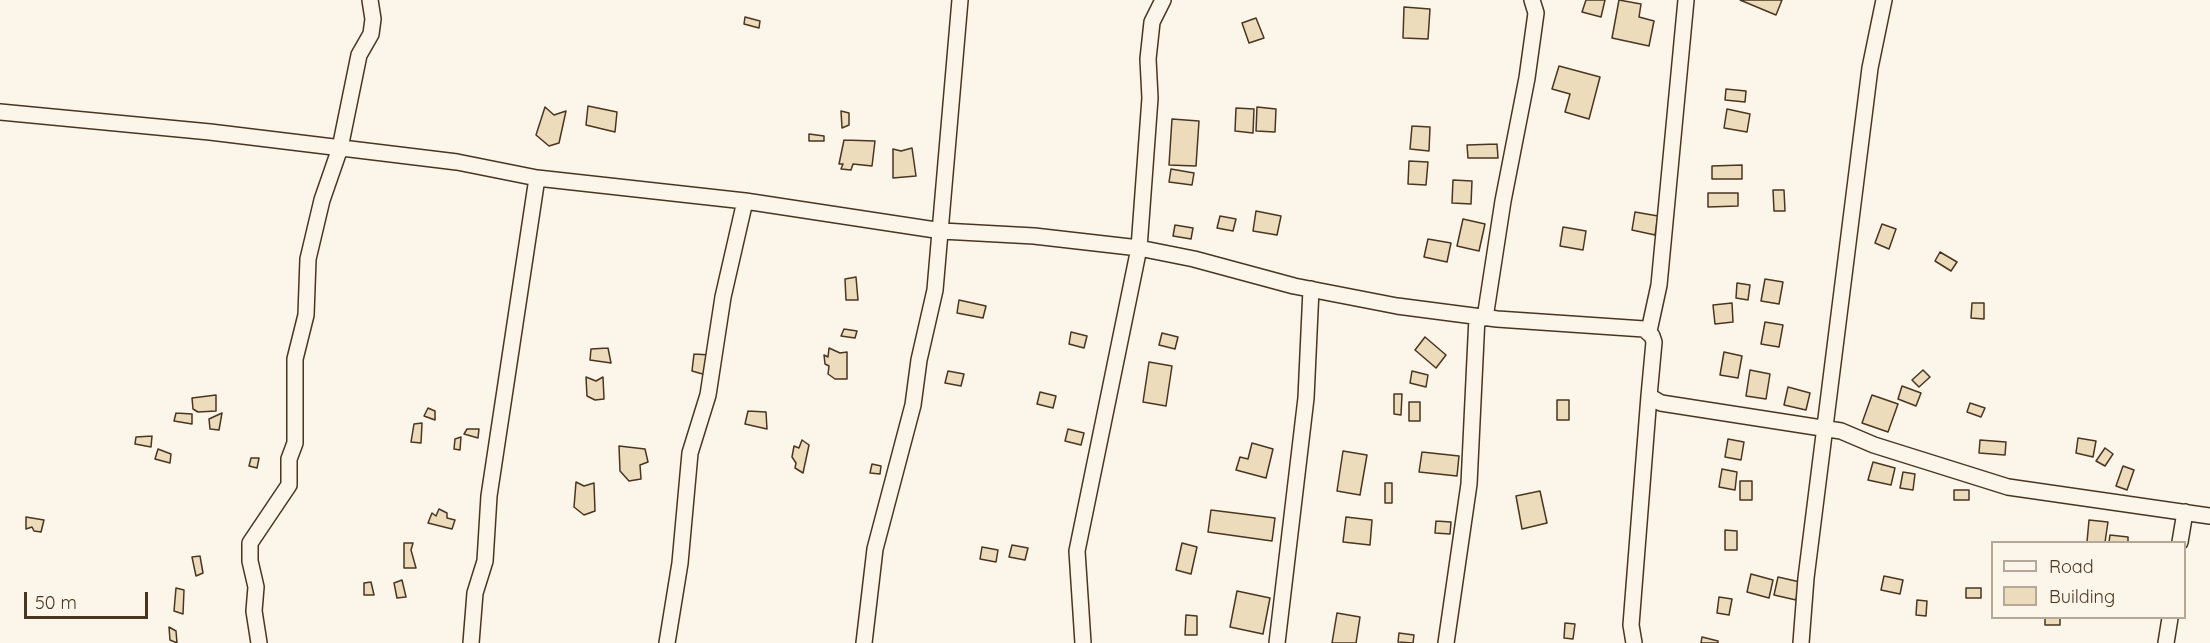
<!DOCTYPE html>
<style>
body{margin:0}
#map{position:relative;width:2210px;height:643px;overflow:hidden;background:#fbf6e9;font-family:Quicksand,sans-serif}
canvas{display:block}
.legend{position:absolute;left:1991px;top:541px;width:195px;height:78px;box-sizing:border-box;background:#fbf6e9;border:2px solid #b4a999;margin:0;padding:8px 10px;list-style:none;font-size:18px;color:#4a3520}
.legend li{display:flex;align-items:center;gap:12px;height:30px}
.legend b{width:30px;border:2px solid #b4a999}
.scale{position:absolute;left:24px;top:592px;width:124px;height:27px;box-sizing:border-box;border:3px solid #4a3520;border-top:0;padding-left:8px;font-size:18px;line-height:21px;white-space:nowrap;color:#4a3520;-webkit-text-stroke:4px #fbf6e9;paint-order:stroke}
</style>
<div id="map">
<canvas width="2210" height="643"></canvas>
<ul class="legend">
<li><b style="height:8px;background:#fbf6e9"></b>Road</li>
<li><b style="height:16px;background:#ecdcbc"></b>Building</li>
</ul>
<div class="scale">50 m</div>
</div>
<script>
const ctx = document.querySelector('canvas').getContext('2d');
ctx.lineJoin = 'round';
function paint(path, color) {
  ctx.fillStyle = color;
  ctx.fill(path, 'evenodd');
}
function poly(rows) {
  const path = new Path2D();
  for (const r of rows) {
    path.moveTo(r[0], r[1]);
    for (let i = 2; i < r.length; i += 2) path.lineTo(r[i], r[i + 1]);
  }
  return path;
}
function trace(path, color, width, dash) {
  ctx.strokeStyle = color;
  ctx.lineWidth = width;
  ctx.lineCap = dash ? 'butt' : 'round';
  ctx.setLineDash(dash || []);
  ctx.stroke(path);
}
const building = poly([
 [1586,0,1605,0,1601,17,1582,12,1586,0],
 [1619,0,1641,4,1639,17,1654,21,1649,46,1612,38,1619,0],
 [1740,0,1782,0,1776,15,1740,0],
 [1404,7,1430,9,1428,39,1403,38,1404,7],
 [745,17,760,21,759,28,744,24,745,17],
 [1256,18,1264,38,1249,43,1242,23,1256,18],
 [1559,66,1600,77,1589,119,1565,112,1570,94,1552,89,1559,66],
 [1726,89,1746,91,1745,102,1725,100,1726,89],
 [588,106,617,112,615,132,586,125,588,106],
 [545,107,554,115,566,111,559,143,549,146,536,135,545,107],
 [1257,107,1276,109,1275,132,1256,131,1257,107],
 [1236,108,1254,109,1253,133,1235,131,1236,108],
 [1727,109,1750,114,1747,132,1724,128,1727,109],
 [841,111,849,113,849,125,842,128,841,111],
 [1172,119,1199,121,1196,166,1169,165,1172,119],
 [1412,126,1430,127,1429,151,1410,149,1412,126],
 [809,134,824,136,824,141,809,141,809,134],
 [844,140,875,141,872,166,853,164,851,170,841,169,843,164,839,164,844,140],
 [1497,144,1498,158,1468,158,1467,145,1497,144],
 [912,148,916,176,893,178,893,149,901,151,912,148],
 [1409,161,1428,162,1426,185,1408,184,1409,161],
 [1742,165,1742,179,1712,179,1712,166,1742,165],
 [1171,169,1194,173,1192,185,1169,182,1171,169],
 [1453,180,1472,181,1471,204,1452,203,1453,180],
 [1773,190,1784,190,1785,211,1774,211,1773,190],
 [1708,193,1738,193,1738,206,1708,207,1708,193],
 [1256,211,1281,216,1277,235,1253,231,1256,211],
 [1635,212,1658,216,1655,235,1632,230,1635,212],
 [1220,216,1236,219,1233,231,1217,228,1220,216],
 [1463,219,1485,224,1479,251,1457,246,1463,219],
 [1882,224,1896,229,1889,249,1875,243,1882,224],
 [1175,225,1193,228,1191,239,1173,236,1175,225],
 [1563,227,1586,231,1583,250,1560,246,1563,227],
 [1428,239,1451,243,1447,262,1424,257,1428,239],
 [1940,252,1957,262,1951,271,1935,261,1940,252],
 [856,277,858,300,846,300,845,279,856,277],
 [1765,279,1783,282,1779,304,1761,301,1765,279],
 [1737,283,1750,285,1748,300,1736,298,1737,283],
 [959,300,986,306,983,318,957,313,959,300],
 [1732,303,1733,322,1715,324,1713,305,1732,303],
 [1972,303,1984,303,1984,319,1971,318,1972,303],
 [1765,322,1783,325,1779,347,1761,344,1765,322],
 [844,329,857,331,855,338,841,336,844,329],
 [1071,332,1087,336,1084,348,1069,344,1071,332],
 [1162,333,1178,337,1175,349,1159,345,1162,333],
 [1425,337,1446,355,1436,368,1415,350,1425,337],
 [608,348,611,363,590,360,591,349,608,348],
 [829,348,840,353,847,352,847,379,835,379,828,374,829,366,825,364,824,355,828,357,829,348],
 [1724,352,1742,356,1738,378,1720,375,1724,352],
 [694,354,710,355,706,375,692,371,694,354],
 [1149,362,1172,366,1166,406,1143,402,1149,362],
 [1750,370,1770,374,1766,399,1746,396,1750,370],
 [1923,370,1930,377,1919,387,1912,380,1923,370],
 [948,371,964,374,961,386,945,383,948,371],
 [1412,371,1428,375,1426,387,1410,383,1412,371],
 [586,377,596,381,603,377,604,399,595,400,587,396,586,377],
 [1902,386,1921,393,1916,406,1898,399,1902,386],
 [1788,387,1810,393,1806,410,1784,405,1788,387],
 [1040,392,1056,396,1053,408,1037,404,1040,392],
 [1394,394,1402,394,1401,415,1394,414,1394,394],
 [216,395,216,411,198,412,193,409,192,398,216,395],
 [1872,395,1898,404,1888,432,1862,423,1872,395],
 [1557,400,1569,400,1569,420,1557,420,1557,400],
 [1409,402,1420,402,1420,421,1409,421,1409,402],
 [1970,403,1985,408,1981,417,1967,412,1970,403],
 [428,408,435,411,435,420,424,416,428,408],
 [748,411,766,412,767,429,745,424,748,411],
 [176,413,192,414,192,424,174,421,176,413],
 [222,413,219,430,210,429,209,419,222,413],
 [422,423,421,443,411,442,414,424,422,423],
 [467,429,479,429,478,438,464,434,467,429],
 [1068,429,1084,433,1081,445,1065,441,1068,429],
 [152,436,151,447,135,444,136,437,152,436],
 [461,437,460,450,454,449,455,439,461,437],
 [2078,438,2096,441,2093,457,2076,453,2078,438],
 [1728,439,1744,442,1741,460,1725,457,1728,439],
 [802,440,809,445,803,473,795,468,796,463,792,457,794,446,799,448,802,440],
 [1980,440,2006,442,2005,455,1979,453,1980,440],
 [1252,443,1273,449,1266,478,1236,470,1240,457,1248,459,1252,443],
 [619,446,645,449,648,462,640,465,641,479,629,481,620,471,619,446],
 [2105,448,2113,454,2105,466,2096,461,2105,448],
 [158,449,171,454,170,463,155,459,158,449],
 [1343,451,1367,455,1360,495,1337,491,1343,451],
 [1422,452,1459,456,1457,476,1419,472,1422,452],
 [251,458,259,458,257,468,249,466,251,458],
 [1873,462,1895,468,1891,485,1868,480,1873,462],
 [872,464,881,466,880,474,870,473,872,464],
 [2123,466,2134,470,2127,490,2116,486,2123,466],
 [1722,469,1737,472,1735,490,1719,487,1722,469],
 [1903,472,1915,474,1913,490,1900,488,1903,472],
 [1740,481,1752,481,1752,500,1740,500,1740,481],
 [576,482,584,486,594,483,595,511,584,515,574,507,576,482],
 [1385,483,1392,483,1392,503,1385,503,1385,483],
 [1954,490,1969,490,1969,500,1954,500,1954,490],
 [1540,491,1547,523,1522,529,1516,496,1540,491],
 [439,509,447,513,447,518,455,520,452,529,428,523,432,513,436,516,439,509],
 [1211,510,1275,518,1272,541,1208,532,1211,510],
 [26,517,44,520,41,532,34,531,32,527,26,529,26,517],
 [1346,517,1372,520,1370,545,1343,542,1346,517],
 [2089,520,2108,522,2105,542,2087,542,2089,520],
 [1436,521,1451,522,1450,534,1435,533,1436,521],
 [1725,530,1737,531,1737,550,1725,550,1725,530],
 [2110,535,2128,537,2128,542,2109,542,2110,535],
 [404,543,413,543,411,550,416,568,404,568,404,543],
 [1182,543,1197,547,1191,574,1176,570,1182,543],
 [1012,545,1028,548,1025,560,1009,557,1012,545],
 [982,547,998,550,996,562,980,559,982,547],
 [200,556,203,573,196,576,192,557,200,556],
 [1751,574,1773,580,1769,598,1747,592,1751,574],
 [1884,576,1903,580,1900,594,1881,590,1884,576],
 [1778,577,1800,582,1796,600,1774,595,1778,577],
 [402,580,406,597,397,598,394,583,402,580],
 [371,582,374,595,364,595,364,583,371,582],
 [176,588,184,590,183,614,174,611,176,588],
 [1966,588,1981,588,1981,598,1966,598,1966,588],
 [1237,591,1270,598,1263,634,1230,627,1237,591],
 [1719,597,1732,599,1729,615,1717,613,1719,597],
 [1917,600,1927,601,1926,616,1916,615,1917,600],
 [1337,613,1360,617,1356,643,1332,643,1337,613],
 [1186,615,1197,616,1197,635,1185,635,1186,615],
 [2045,618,2060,618,2060,625,2045,625,2045,618],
 [1565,623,1575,624,1573,639,1564,638,1565,623],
 [169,627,176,631,177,643,170,640,169,627],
 [1399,633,1414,635,1413,643,1398,642,1399,633],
 [1702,637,1718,641,1718,643,1701,643,1702,637]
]);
const street = poly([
 [0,112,210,132,457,162,537,178,745,201,942,231,1034,236,1139,248,1194,259,1294,286,1397,306,1497,319,1644,329,1652,336,1654,342,1649,396,1661,403,1841,431,1874,445,2008,487,2210,516],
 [1485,318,1503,201,1527,78,1536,13,1532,0],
 [1649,331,1659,285,1686,0],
 [2180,542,2185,512],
 [259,643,254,611,256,587,250,561,250,543,289,485,289,459,295,443,295,359,306,315,308,259,322,200,340,148,359,55,371,34,373,19,370,0],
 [471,643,475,593,485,561,489,496,537,178],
 [667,643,680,563,690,453,708,395,723,297,745,201],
 [864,643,875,549,913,405,919,360,935,290,960,0],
 [1083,643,1077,551,1139,248,1150,98,1148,59,1152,22,1163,0],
 [1277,643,1306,398,1311,289],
 [1446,643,1469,484,1477,317],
 [1634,643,1631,625,1649,396],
 [1801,643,1806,578,1870,68,1884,0],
 [2166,643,2170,618]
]);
paint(building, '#ecdcbc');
trace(building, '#4a3520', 1.5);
trace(street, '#4a3520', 18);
trace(street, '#fbf6e9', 15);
</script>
